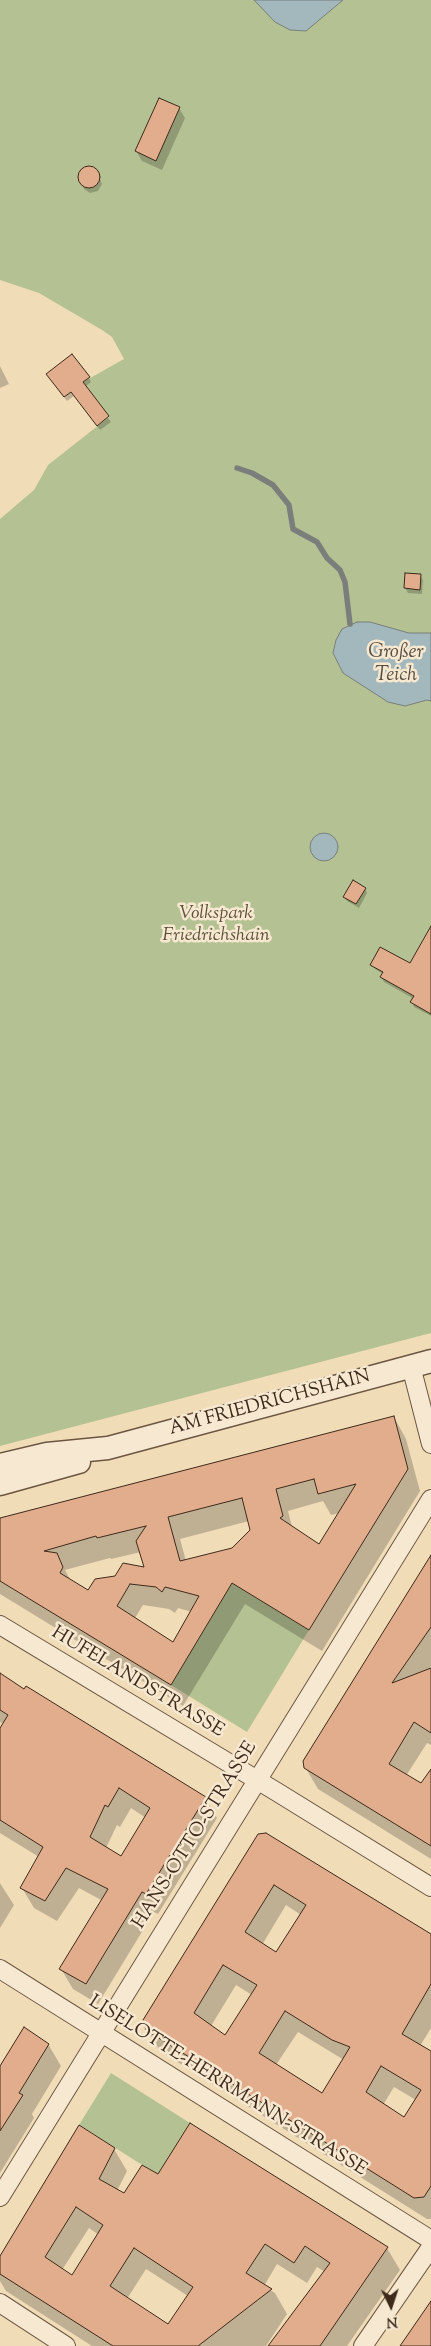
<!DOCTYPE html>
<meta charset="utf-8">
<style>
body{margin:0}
#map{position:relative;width:431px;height:2346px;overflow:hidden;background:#f1dcb8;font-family:"Sorts Mill Goudy",serif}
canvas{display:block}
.north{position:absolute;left:366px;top:2281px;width:50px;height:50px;-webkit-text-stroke:4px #f6e8d1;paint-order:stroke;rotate:176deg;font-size:14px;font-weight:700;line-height:20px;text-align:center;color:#3e2a1a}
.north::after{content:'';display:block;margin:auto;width:18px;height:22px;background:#3e2a1a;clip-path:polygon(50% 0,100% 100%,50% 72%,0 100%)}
</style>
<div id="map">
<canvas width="431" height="2346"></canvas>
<div class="north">N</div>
</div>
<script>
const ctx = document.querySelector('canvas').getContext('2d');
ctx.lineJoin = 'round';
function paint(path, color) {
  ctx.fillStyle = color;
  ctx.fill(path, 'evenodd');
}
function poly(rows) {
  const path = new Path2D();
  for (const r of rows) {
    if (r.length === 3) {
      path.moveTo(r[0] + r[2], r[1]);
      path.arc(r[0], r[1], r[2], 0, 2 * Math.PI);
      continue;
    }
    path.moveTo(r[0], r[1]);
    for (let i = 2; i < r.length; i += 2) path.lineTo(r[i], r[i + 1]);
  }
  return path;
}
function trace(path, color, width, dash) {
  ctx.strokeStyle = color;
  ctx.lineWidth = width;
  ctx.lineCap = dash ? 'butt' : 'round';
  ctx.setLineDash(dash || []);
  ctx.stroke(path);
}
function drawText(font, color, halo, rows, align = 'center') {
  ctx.font = font + ' "Sorts Mill Goudy",serif';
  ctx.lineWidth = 5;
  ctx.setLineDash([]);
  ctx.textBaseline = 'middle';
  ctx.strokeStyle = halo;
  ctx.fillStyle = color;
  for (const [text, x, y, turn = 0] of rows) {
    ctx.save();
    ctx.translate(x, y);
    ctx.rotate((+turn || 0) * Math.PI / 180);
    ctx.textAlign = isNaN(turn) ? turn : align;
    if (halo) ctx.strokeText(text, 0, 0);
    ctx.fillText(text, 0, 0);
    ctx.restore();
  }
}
const green = poly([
 [0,0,431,0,431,1333,0,1446,0,519,34,490,48,465,109,417,83,382,124,359,112,337,102,330,39,293,0,280],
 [232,1583,309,1630,247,1732,171,1685],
 [111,2073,190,2123,158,2175,79,2125]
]);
const water = poly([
 [254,0,343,0,306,31,290,30,275,22,254,0],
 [357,622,370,622,409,633,431,633,431,701,427,700,405,706,388,702,343,673,333,653,336,640,342,629,357,622],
 [324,847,14]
]);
const shadow = poly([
 [160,99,179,108,185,118,162,170,142,161,136,151],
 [90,167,97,171,102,184,98,191,90,193,84,189,78,176,82,169],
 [0,366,9,384,0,388],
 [47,374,89,378,91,382,85,387,111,422,100,430,74,396,67,401],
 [420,575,423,580,422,594,408,593,405,588],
 [365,888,367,893,359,908,347,901,344,897],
 [431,929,431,1016,414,1007,412,1002,414,999,384,982,381,977,383,974,375,969,372,965,411,965],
 [394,1417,406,1439,420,1491,322,1651,245,1604,183,1706,0,1594,0,1520],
 [323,1501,331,1515,339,1513,319,1545,292,1527,288,1511],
 [249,1521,252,1530,233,1549,186,1561,180,1539],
 [141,1552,145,1568,116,1577,88,1591,71,1581,65,1570,110,1558,111,1559],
 [143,1605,169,1609,175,1613,178,1608,192,1612,174,1643,135,1618],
 [431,1558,431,1666,428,1671,431,1669,431,1745,427,1743,406,1776,422,1785,431,1771,431,1859,318,1789,305,1767],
 [0,1676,205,1798,217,1818,158,1914,154,1912,98,2004,73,1989,61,1969,103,1901,79,1888,57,1921,34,1908,22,1888,39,1857,0,1833,0,1731,4,1724,0,1722],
 [131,1808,146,1818,122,1857,106,1848,117,1825,120,1827],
 [258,1835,431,1936,431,2028,420,2046,431,2052,431,2219,427,2219,160,2051,147,2029],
 [286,1905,301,1915,276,1954,262,1945],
 [236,1985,252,1995,226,2036,211,2026],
 [298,2032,344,2060,322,2095,276,2065],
 [394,2087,416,2100,405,2119,383,2105],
 [0,1883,14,1905,0,1928],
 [24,2029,48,2044,61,2066,32,2114,34,2118,0,2173,0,2066],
 [191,2125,387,2248,400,2270,347,2346,270,2346,325,2272,317,2267,307,2283,277,2264,264,2286,275,2293,287,2314,266,2346,92,2346,6,2291,0,2281,0,2258,114,2149,127,2171,117,2191,124,2195,158,2176],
 [89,2228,99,2235,72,2277,62,2270],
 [146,2269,188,2296,168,2326,127,2299]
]);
const stream = poly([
 [237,468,252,473,273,485,289,505,293,529,317,542,327,558,340,570,345,582,350,624]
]);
const building = poly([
 [159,98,180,107,156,161,135,151,159,98],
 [89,177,11],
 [72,354,90,377,83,382,109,416,97,426,71,392,64,397,46,374,72,354],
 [405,573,421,574,420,590,404,588,405,573],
 [353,880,366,888,356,904,343,897,353,880],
 [431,926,431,1014,410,1002,414,996,380,977,383,972,370,965,380,947,410,963,431,926],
 [394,1416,408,1469,309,1630,232,1583,171,1685,0,1581,0,1518,394,1416],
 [314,1479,318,1494,356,1484,319,1544,280,1518,283,1516,276,1489,314,1479],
 [242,1498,250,1530,232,1548,180,1561,168,1517,242,1498],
 [146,1526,136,1541,144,1567,123,1563,115,1576,95,1579,88,1590,60,1573,63,1567,57,1553,44,1551,96,1536,97,1538,146,1526],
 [130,1584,156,1587,162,1592,165,1587,199,1596,173,1642,117,1606,130,1584],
 [431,1555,431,1627,392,1683,431,1668,431,1733,414,1722,389,1764,421,1783,431,1769,431,1846,304,1768,303,1761,431,1555],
 [0,1673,24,1689,26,1686,206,1797,146,1894,142,1892,86,1984,59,1969,108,1889,66,1868,45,1901,20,1888,43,1847,0,1820,0,1728,8,1715,0,1710,0,1673],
 [119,1788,150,1808,121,1856,90,1837,105,1805,108,1807,119,1788],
 [266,1833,431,1934,431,1984,402,2034,431,2051,431,2186,424,2197,414,2198,146,2030,143,2020,258,1834,266,1833],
 [274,1885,306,1905,276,1952,245,1932,274,1885],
 [223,1965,257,1985,225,2035,194,2013,223,1965],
 [285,2011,332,2040,350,2047,322,2093,259,2053,285,2011],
 [381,2066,421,2090,404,2117,366,2092,381,2066],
 [24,2027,49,2044,19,2093,23,2095,0,2131,0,2066,24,2027],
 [190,2123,388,2247,320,2346,268,2346,330,2263,305,2246,294,2263,265,2244,246,2273,272,2289,198,2346,113,2346,0,2274,0,2256,79,2125,115,2148,99,2179,124,2193,142,2165,158,2174,190,2123],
 [76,2207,103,2225,72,2275,45,2257,76,2207],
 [134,2248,193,2287,168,2324,110,2286,134,2248],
 [431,2301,431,2346,400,2346,431,2301]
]);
const minor = poly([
 [411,1366,431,1444],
 [0,1625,277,1792,431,1887],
 [0,1969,431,2240],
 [0,2197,431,1499],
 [0,2303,66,2346],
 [363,2346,431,2247]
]);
const tertiary = poly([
 [0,1465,47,1454,108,1448,431,1361],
 [0,1484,79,1462]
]);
const parkNames = [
 ["Volkspark",216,915],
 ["Friedrichshain",216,937]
];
const streetNames = [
 ["AM FRIEDRICHSHAIN",270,1404,-15],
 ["HUFELANDSTRASSE",137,1683,31],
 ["HANS-OTTO-STRASSE",196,1836,-58],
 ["LISELOTTE-HERRMANN-STRASSE",227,2087,32]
];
const waterNames = [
 ["Großer",396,654],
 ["Teich",396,677]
];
paint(green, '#b4c293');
paint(water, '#a2b8bc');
trace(water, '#7a7f7b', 1);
paint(shadow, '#0003');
trace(stream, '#7a7f7b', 5.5);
paint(building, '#e2ad8c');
trace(building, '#3e2a1a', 1);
trace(minor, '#6b5642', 20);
trace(tertiary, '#6b5642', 25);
trace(minor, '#f6e8d1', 18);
trace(tertiary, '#f6e8d1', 22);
drawText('italic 19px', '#5c5038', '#f6e8d1', parkNames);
drawText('19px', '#3e2a1a', '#f6e8d1', streetNames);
drawText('italic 20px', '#574e42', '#f6e8d1', waterNames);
</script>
